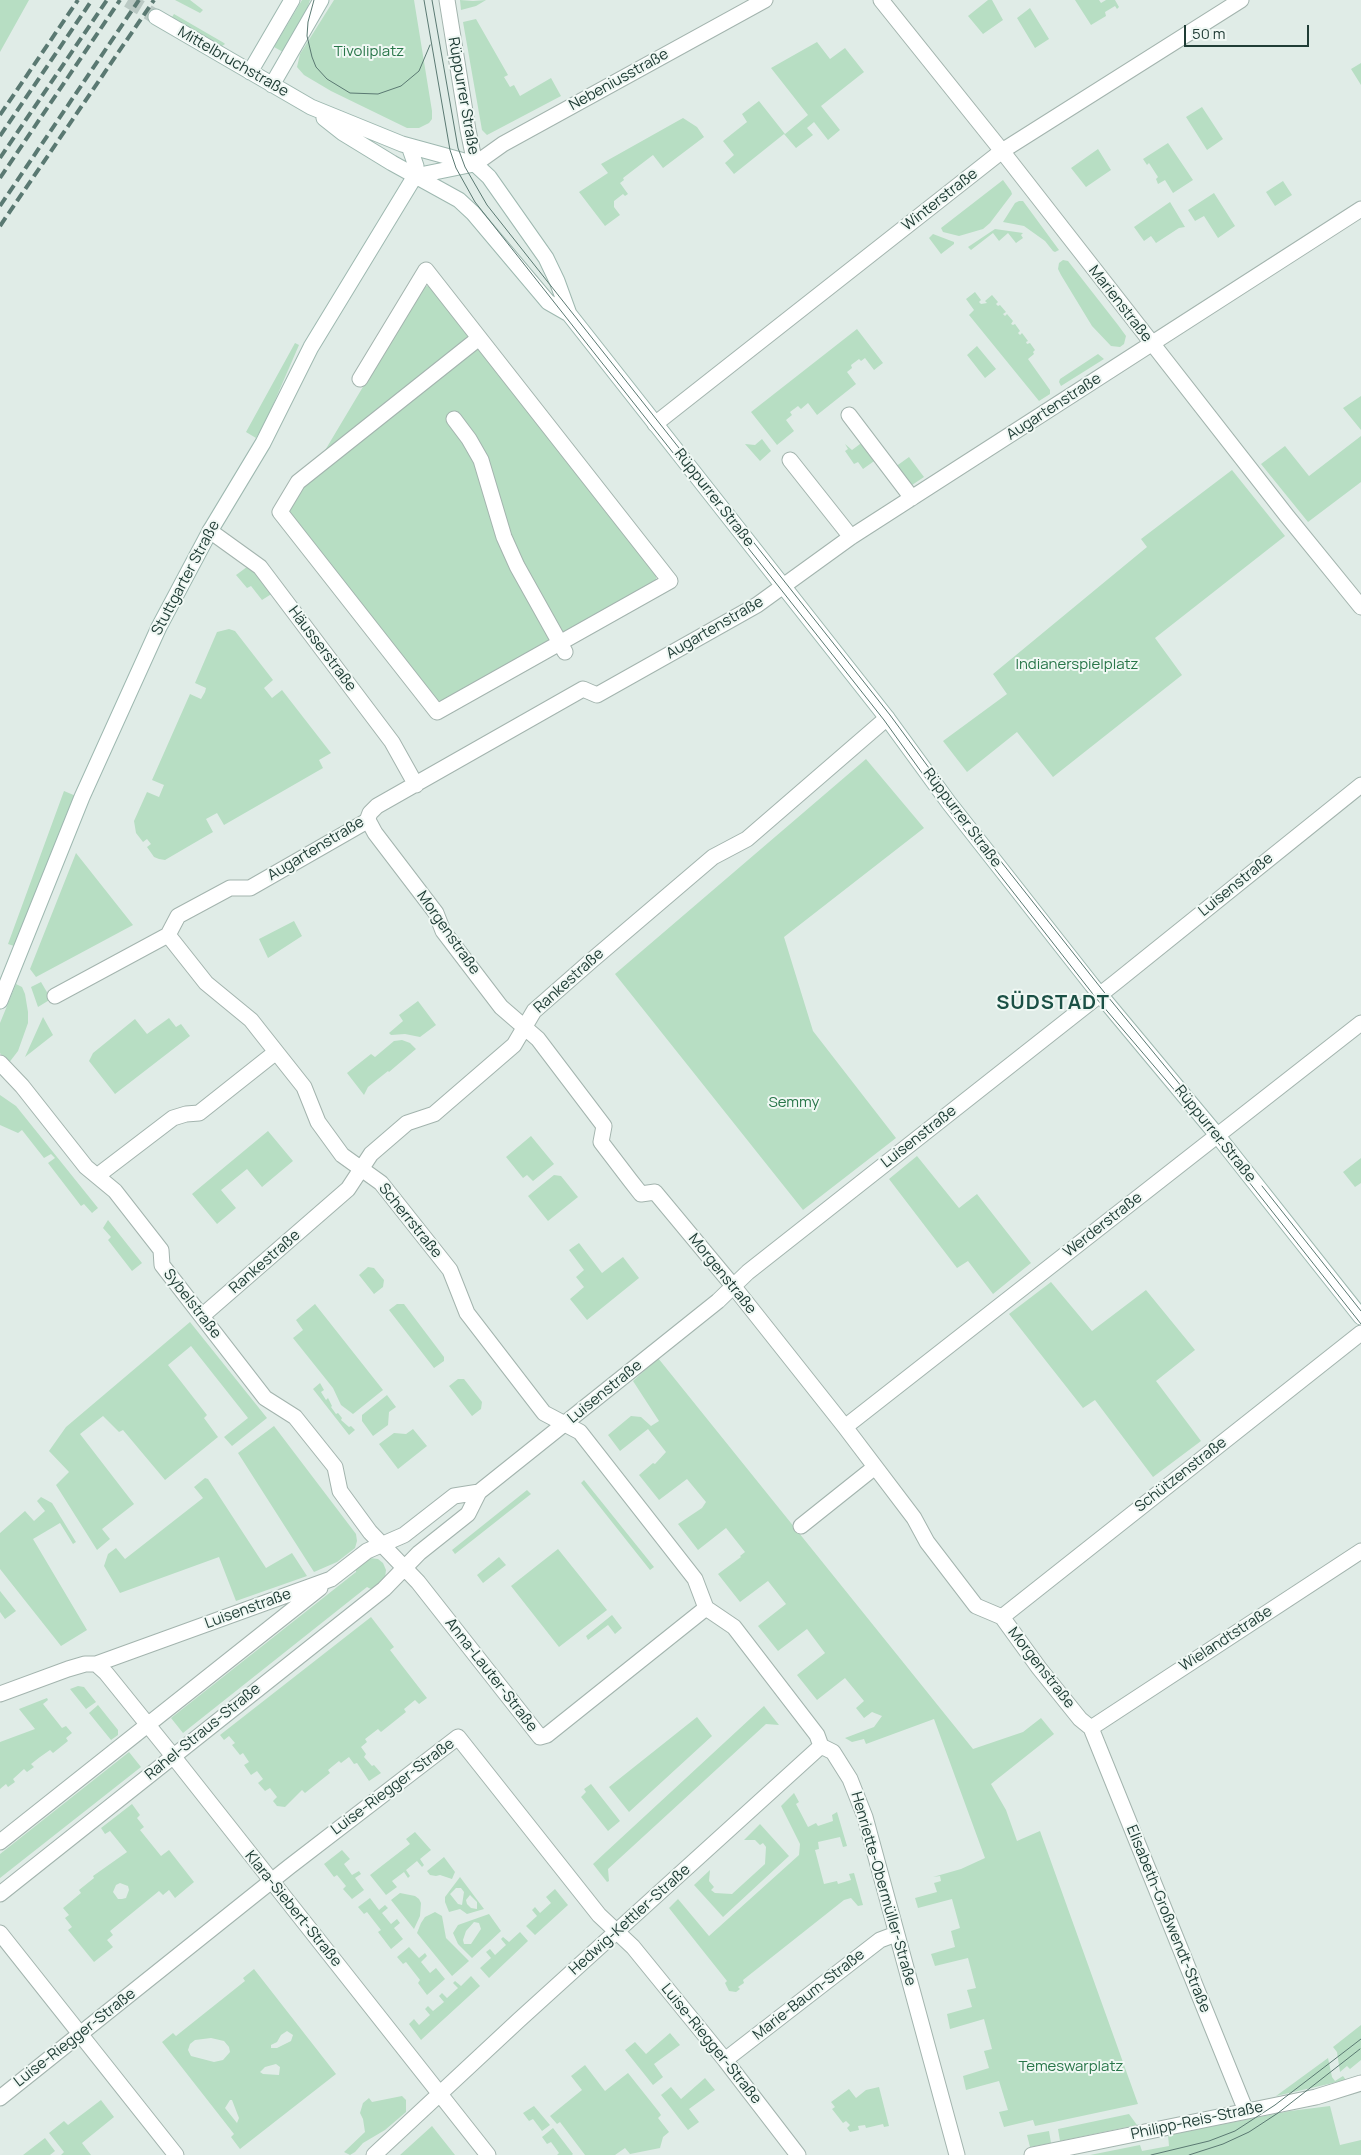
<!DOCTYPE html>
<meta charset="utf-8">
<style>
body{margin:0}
#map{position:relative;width:1361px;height:2155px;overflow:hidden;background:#e0ece7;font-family:Manrope,sans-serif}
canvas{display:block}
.scale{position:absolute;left:1184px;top:25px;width:125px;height:22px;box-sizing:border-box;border:2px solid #203d36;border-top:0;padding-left:6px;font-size:15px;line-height:18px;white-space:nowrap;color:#203d36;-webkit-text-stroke:4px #f0f8f4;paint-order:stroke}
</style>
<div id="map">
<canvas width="1361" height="2155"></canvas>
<div class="scale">50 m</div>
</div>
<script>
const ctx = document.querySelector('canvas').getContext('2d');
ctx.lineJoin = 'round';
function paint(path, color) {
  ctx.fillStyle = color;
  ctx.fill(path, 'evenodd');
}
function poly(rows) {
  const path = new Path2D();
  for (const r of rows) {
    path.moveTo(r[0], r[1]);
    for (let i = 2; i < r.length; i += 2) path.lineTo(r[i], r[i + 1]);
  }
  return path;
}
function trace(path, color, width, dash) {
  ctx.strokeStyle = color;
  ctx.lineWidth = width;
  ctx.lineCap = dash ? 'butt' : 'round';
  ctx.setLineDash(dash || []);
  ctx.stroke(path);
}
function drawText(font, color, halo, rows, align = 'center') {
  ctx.font = font + ' Manrope,sans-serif';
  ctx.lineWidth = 4;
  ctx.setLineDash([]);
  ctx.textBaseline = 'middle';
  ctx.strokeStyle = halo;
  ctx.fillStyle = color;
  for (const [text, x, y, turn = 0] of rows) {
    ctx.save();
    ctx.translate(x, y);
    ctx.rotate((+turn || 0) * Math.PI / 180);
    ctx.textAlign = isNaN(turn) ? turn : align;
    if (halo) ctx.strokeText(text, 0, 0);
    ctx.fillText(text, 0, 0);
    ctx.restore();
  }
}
const green = poly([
 [0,0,29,0,0,52],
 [175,0,190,0,203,10,200,13],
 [302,0,310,0,306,12,283,52,274,47],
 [334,0,414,0,432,111,432,119,429,123,419,128,407,128,331,91,304,75,297,67,300,54],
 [460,0,473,1,486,0,476,6,461,10],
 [988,0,992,0,1003,20,983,34,968,16],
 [1075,0,1099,0,1101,3,1106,0,1115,0,1119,7,1117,9,1115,6,1105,12,1106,16,1091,25],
 [1030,8,1049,39,1035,48,1017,18],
 [174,14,224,43,225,44,222,46,172,17],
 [476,19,508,75,504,77,510,87,514,85,520,96,551,78,561,96,487,135,482,130,463,22],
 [817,42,830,59,845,48,864,72,821,106,840,130,828,140,814,122,807,128,813,135,796,148,784,134,734,174,725,163,734,155,723,141,747,122,742,114,759,101,785,134,808,115,771,68],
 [1361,63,1361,85,1351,69],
 [1202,107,1223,139,1207,150,1186,117],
 [683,118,697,127,704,137,663,168,653,155,623,178,624,180,620,183,628,194,625,196,623,194,614,201,614,207,620,215,605,226,579,192,608,173,601,164],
 [1168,143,1193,180,1173,193,1165,180,1158,184,1156,179,1158,177,1149,163,1147,165,1143,159],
 [1098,149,1111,170,1086,187,1071,168],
 [1003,180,1011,191,1012,194,990,223,983,229,959,236,943,232,941,228],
 [1283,181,1292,195,1275,206,1266,192],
 [1214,193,1235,226,1218,238,1204,216,1195,221,1188,210],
 [1019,201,1023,201,1059,250,1055,252,1053,251,1045,241,1024,226,1003,222,1015,203],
 [1170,202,1185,227,1179,228,1156,243,1151,236,1144,241,1134,227],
 [995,229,1023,233,1021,235,1023,238,1016,243,1008,233,999,241,993,233,971,250,968,247],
 [933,234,954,242,954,244,941,254,929,238],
 [1063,260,1068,261,1118,325,1126,336,1124,344,1120,347,1111,346,1092,326,1061,275,1058,269,1059,263],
 [427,286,431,287,654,570,656,576,656,583,441,701,435,700,290,515,290,509,422,288],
 [975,292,981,300,979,302,981,304,987,303,985,301,992,295,998,302,996,304,998,306,1000,305,1006,312,1003,314,1005,316,1007,314,1013,321,1011,324,1013,325,1015,324,1020,331,1018,333,1020,335,1022,333,1028,341,1026,342,1027,344,1030,343,1035,350,1033,352,1034,354,1028,359,1050,390,1050,394,1039,401,969,315,974,310,966,299],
 [857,329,883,363,874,370,865,358,861,361,859,359,851,365,852,368,847,372,856,384,817,415,808,403,801,409,798,406,790,412,792,415,786,420,794,431,777,445,751,412],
 [295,343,299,345,266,421,256,438,246,432],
 [977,346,996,369,985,378,967,355],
 [1098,354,1104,359,1061,386,1059,382,1060,379],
 [1361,396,1361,430,1343,408],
 [1361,436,1361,482,1308,522,1261,464,1285,446,1309,476],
 [762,439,771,451,760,461,745,444,755,445],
 [864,441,877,459,863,469,858,462,854,464,845,451,848,449,845,444,852,450],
 [909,457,924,477,909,487,895,467],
 [1232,470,1285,536,1155,638,1182,675,1053,777,1017,732,967,772,943,741,1007,694,993,674,1147,547,1141,539],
 [251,564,273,593,262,600,251,586,247,588,236,575],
 [229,629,235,631,273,680,264,688,272,698,282,690,331,753,319,760,323,768,224,825,217,813,206,819,213,832,165,860,159,859,154,857,147,847,151,844,147,839,143,842,136,833,134,821,147,792,159,797,164,785,152,780,190,694,201,699,205,692,206,688,195,683,217,632],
 [866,759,924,828,784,937,813,1031,896,1138,803,1210,615,974],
 [64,791,76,796,14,946,8,944],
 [76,853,133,925,36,977,30,969],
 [294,921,302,936,268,958,259,939],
 [41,982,51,999,38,1007,31,987],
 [16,984,22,987,25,994,28,1012,28,1023,18,1051,8,1064,0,1053,0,1023],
 [418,1001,436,1025,420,1037,405,1034,391,1035,389,1033,403,1021,399,1015],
 [43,1017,53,1035,25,1057],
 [169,1018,176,1027,181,1024,190,1036,115,1094,89,1061,93,1053,135,1019,147,1034],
 [402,1040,410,1043,416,1049,389,1072,388,1071,368,1087,364,1095,347,1073,371,1054,375,1057,394,1041],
 [0,1095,16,1106,98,1208,92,1213,84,1204,81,1206,48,1163,55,1158,51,1154,44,1158,22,1130,18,1133,0,1125],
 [268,1131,293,1161,262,1187,247,1169,221,1190,236,1208,217,1224,192,1194],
 [531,1136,554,1164,533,1181,527,1175,523,1178,506,1157],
 [917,1156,959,1208,977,1194,1031,1263,993,1294,968,1261,957,1268,889,1179],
 [1361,1158,1361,1183,1355,1187,1343,1172],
 [554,1175,561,1176,578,1197,548,1221,528,1196],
 [108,1220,142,1263,132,1271,108,1240,111,1237,103,1228],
 [579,1243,602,1273,623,1257,639,1278,587,1320,570,1299,584,1287,576,1277,584,1270,569,1250],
 [368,1267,374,1268,384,1280,383,1287,374,1294,359,1275],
 [1051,1282,1092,1331,1146,1290,1195,1350,1156,1381,1201,1441,1153,1477,1095,1400,1083,1408,1009,1314],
 [315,1304,383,1390,353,1414,341,1405,333,1388,293,1338,303,1330,296,1320],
 [397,1304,404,1304,444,1357,444,1361,434,1368,389,1310],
 [190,1322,267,1418,232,1446,224,1437,248,1418,191,1346,168,1365,207,1415,204,1418,218,1437,165,1480,123,1430,119,1432,103,1416,80,1434,134,1504,102,1529,110,1539,97,1550,56,1485,69,1472,49,1451,66,1427],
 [658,1358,973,1749,1023,1732,1041,1718,1054,1734,991,1784,1006,1810,1017,1841,1040,1831,1138,2104,1035,2126,1033,2120,1004,2127,999,2112,1008,2110,999,2081,966,2090,963,2076,989,2068,984,2051,992,2049,984,2019,950,2029,947,2014,972,2007,967,1990,976,1988,968,1958,935,1966,931,1954,955,1947,951,1931,960,1928,952,1899,918,1908,915,1898,937,1892,934,1883,941,1881,940,1876,933,1877,961,1869,985,1858,934,1719,866,1744,864,1739,852,1742,845,1738,874,1727,882,1716,872,1712,864,1718,856,1708,864,1701,845,1678,817,1700,797,1675,825,1653,807,1629,778,1651,758,1626,786,1604,768,1581,740,1602,718,1574,741,1557,740,1556,745,1552,726,1528,698,1550,678,1524,702,1508,706,1502,687,1479,659,1500,639,1475,653,1463,655,1464,666,1452,648,1429,620,1451,608,1435,631,1416,641,1417,651,1426,659,1421,633,1381],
 [458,1379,464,1379,482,1402,481,1409,472,1416,449,1386],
 [320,1383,324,1390,321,1392,326,1400,328,1398,332,1406,331,1407,336,1414,338,1413,342,1418,341,1420,349,1427,351,1426,355,1430,349,1435,313,1389],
 [387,1395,396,1407,389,1412,388,1425,373,1436,362,1421,362,1415],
 [274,1426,356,1534,357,1541,355,1548,337,1562,314,1572,238,1453],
 [413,1429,427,1446,398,1469,379,1444,394,1433,406,1434],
 [205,1478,208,1479,266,1568,292,1553,307,1576,236,1601,219,1557,120,1593,104,1566,108,1554,116,1548,125,1559,203,1498,194,1487],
 [584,1480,654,1567,650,1570,581,1483],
 [527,1490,531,1494,455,1554,452,1550],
 [41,1497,52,1503,76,1542,73,1544,60,1523,33,1539,87,1630,61,1646,0,1569,0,1533,25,1511,34,1521,45,1511,37,1501],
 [558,1549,607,1610,559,1647,511,1586],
 [499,1557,506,1565,483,1583,477,1575],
 [370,1558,378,1559,383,1563,386,1570,385,1578,373,1590,367,1587,183,1733,171,1718,356,1572,356,1565],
 [0,1591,16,1611,5,1619,0,1612],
 [612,1615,622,1628,615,1634,608,1625,588,1640,586,1636],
 [371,1617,394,1647,390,1650,427,1698,419,1704,415,1700,404,1709,406,1712,381,1732,378,1729,365,1739,367,1742,361,1747,366,1754,364,1757,372,1766,374,1765,381,1773,369,1781,357,1763,354,1764,349,1757,341,1763,339,1761,328,1770,330,1773,305,1793,302,1790,285,1807,277,1806,273,1801,277,1797,270,1788,265,1791,258,1783,263,1779,257,1771,251,1775,244,1765,249,1762,243,1753,240,1755,232,1745,235,1743,229,1736,224,1740,220,1735],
 [78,1686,84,1687,96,1702,86,1709,70,1689],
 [47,1698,48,1700,43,1704,62,1728,66,1726,72,1733,66,1738,68,1741,53,1753,50,1750,40,1757,31,1764,34,1767,27,1772,24,1769,13,1779,15,1782,8,1787,6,1784,0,1789,0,1742,35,1729,19,1709],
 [98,1705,118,1730,118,1735,111,1740,89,1713],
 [764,1706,779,1725,766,1724,608,1869,609,1881,607,1882,593,1864],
 [697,1717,712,1736,629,1812,609,1787],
 [129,1752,141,1767,0,1878,0,1854],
 [591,1784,620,1821,608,1831,581,1797,586,1792,584,1789],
 [794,1793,799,1802,796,1804,808,1827,816,1823,818,1826,833,1821,832,1815,837,1812,847,1846,843,1847,840,1837,818,1842,819,1849,815,1850,824,1884,837,1881,838,1884,851,1880,849,1874,854,1873,863,1905,858,1906,851,1898,844,1900,743,1980,744,1983,738,1987,740,1989,736,1992,729,1991,725,1983,727,1981,669,1908,678,1899,709,1936,799,1855,800,1844,781,1806],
 [132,1804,140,1815,137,1818,144,1827,140,1830,161,1856,169,1850,194,1882,175,1898,169,1890,163,1895,159,1891,110,1931,113,1935,107,1940,113,1947,94,1962,68,1930,72,1927,65,1918,69,1915,63,1908,81,1893,79,1890,94,1878,93,1876,127,1852,110,1831,105,1834,101,1828],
 [120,1883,128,1886,129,1890,126,1898,122,1899,118,1899,113,1892,116,1885],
 [760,1824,789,1856,723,1917,694,1885,710,1870,709,1881,714,1887,711,1890,715,1893,732,1894,765,1864,766,1847,763,1843,760,1845,755,1840,744,1840],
 [415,1832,431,1850,420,1859,424,1865,422,1867,417,1861,406,1870,410,1876,408,1878,404,1872,392,1881,397,1887,386,1895,370,1875,410,1844,406,1839],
 [342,1850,350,1859,344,1864,352,1875,359,1871,361,1874,355,1878,364,1890,352,1899,343,1889,346,1886,337,1875,334,1877,324,1864],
 [444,1857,455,1872,452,1879,440,1875,436,1876,430,1875,427,1871],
 [460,1877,484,1909,467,1914,460,1909,449,1912,445,1902,445,1897],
 [456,1888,461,1888,464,1892,462,1905,458,1904,450,1894],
 [470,1895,477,1902,477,1909,471,1908,467,1904,466,1900],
 [555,1889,568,1905,535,1935,526,1926,537,1916,532,1910,535,1907,540,1913,551,1903,546,1897],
 [400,1893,415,1896,419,1899,421,1903,420,1916,414,1929,391,1900],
 [370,1898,379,1910,385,1905,388,1908,382,1913,391,1924,397,1919,400,1923,394,1928,403,1939,391,1949,378,1932,381,1930,367,1912,364,1914,358,1907],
 [435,1912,442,1916,446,1938,469,1961,452,1976,417,1933,421,1923,425,1917],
 [489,1914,501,1931,472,1958,458,1944,453,1933,458,1925],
 [474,1922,479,1923,481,1929,471,1944,464,1944,463,1940,466,1931],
 [520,1932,528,1941,489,1978,480,1968,491,1958,486,1952,490,1949,495,1955,506,1945,501,1939,503,1937,509,1942],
 [409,1947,419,1958,425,1953,427,1956,421,1962,430,1973,436,1968,445,1979,427,1995,418,1983,420,1980,406,1962,403,1964,397,1957],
 [254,1969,336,2074,240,2149,231,2137,234,2134,162,2042,173,2033,176,2036,245,1981,243,1978],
 [287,2031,293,2035,291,2041,277,2048,271,2048,271,2045,277,2042,281,2035],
 [211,2038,224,2041,229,2047,230,2052,223,2060,214,2062,191,2056,188,2050,190,2044,195,2040],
 [276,2064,280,2067,279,2075,263,2074,260,2072,265,2067],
 [230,2100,232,2100,237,2113,239,2118,237,2123,225,2108],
 [471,1976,480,1986,421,2040,409,2024,414,2019,419,2025,430,2015,425,2009,428,2006,433,2011,444,2002,439,1996,442,1993,447,1998,458,1988,453,1983,455,1981,461,1986],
 [1361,2025,1361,2060,1350,2069,1347,2066,1340,2072,1337,2052,1333,2047],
 [670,2033,680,2045,654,2064,663,2077,653,2085,625,2050,635,2042,646,2054],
 [1328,2058,1332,2077,1335,2081,1343,2076,1346,2080,1276,2096],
 [585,2065,605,2091,628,2073,659,2112,661,2115,658,2118,669,2132,663,2137,660,2148,630,2154,625,2148,615,2155,585,2155,560,2122,557,2124,550,2116,582,2090,571,2076],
 [705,2078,715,2090,689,2109,699,2122,688,2130,661,2095,671,2087,681,2099],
 [879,2087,889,2126,884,2127,883,2124,866,2128,865,2125,858,2126,859,2130,850,2132,847,2128,850,2125,846,2121,843,2123,832,2109,835,2107,831,2102,849,2089,856,2098,866,2090],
 [402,2096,406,2100,406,2112,385,2130,363,2143,355,2152,350,2155,344,2152,365,2132,363,2119,360,2113,363,2103,369,2098,372,2102],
 [101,2100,114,2117,82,2143,91,2155,61,2155,64,2152,49,2133,64,2121,68,2125],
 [534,2106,550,2125,542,2131,533,2119,529,2121,523,2113],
 [1330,2106,1340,2145,1361,2140,1361,2155,1090,2155,1140,2145,1142,2151,1169,2146,1168,2135,1290,2111],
 [1129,2114,1137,2125,1060,2141,1058,2129],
 [432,2126,455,2155,400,2155],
 [553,2128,573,2154,572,2155,557,2155,559,2153,551,2142,547,2144,542,2137],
 [1049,2131,1051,2143,1030,2147,1027,2135],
 [45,2138,55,2151,50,2155,23,2155]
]);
const secondaryTunnel = poly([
 [128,0,156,17]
]);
const street = poly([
 [447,0,468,130,475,164,503,144,765,0],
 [881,0,1002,151,1287,516,1361,607],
 [360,379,426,270,670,581,437,712,280,512,298,482,479,338],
 [849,415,912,498],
 [454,419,469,439,481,460,504,537,517,566,565,652],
 [655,424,1002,151,1241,0],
 [790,460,851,537],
 [210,531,260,567,392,742,416,785],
 [368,820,375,833,436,913,443,931,501,1007,538,1039,604,1126,601,1142,630,1180,641,1194,655,1192,734,1287,845,1427,914,1518,927,1542,976,1606,1002,1617,1039,1668,1080,1719,1091,1728,1246,2111],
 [168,935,206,983,251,1020,262,1034,304,1087,318,1122,342,1155,381,1183,450,1270,467,1313,544,1413,580,1432,695,1579,706,1608,734,1627,817,1735,821,1746],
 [55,996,168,935,178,916,230,888,250,888,367,821,370,813,377,806,583,689,597,695,757,605,851,537,1361,209],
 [0,1063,22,1086,86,1167,115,1191,161,1250,162,1265,265,1398,295,1417,335,1467,340,1491,370,1532,418,1582,540,1737,547,1735,706,1608],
 [97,1176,173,1118,186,1114,199,1113,276,1052],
 [202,1316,348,1189,371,1154,407,1123,434,1114,514,1045,534,1011,591,961,713,857,747,839,887,718],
 [845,1427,1361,1023],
 [801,1526,875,1467],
 [1002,1617,1361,1333],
 [96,1664,106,1673,173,1756,488,2155],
 [0,1694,68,1669,85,1664,96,1664,331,1579,367,1551,404,1535,454,1496,479,1492],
 [1091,1728,1361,1551],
 [821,1746,833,1752,850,1779,865,1817,957,2155],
 [0,1842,320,1588],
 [0,1894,384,1589,419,1553,468,1514,479,1492,718,1301,748,1272,1116,982,1361,785],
 [0,1933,176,2155],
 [725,2060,880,1940,896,1934],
 [0,2098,289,1867,458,1737,599,1915,633,1947,725,2060,798,2155],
 [374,2155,519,2020,821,1746],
 [1032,2155,1316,2097,1361,2083]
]);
const secondary = poly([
 [156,17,311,107,402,144,475,164,489,177,546,258,557,281,569,314,887,718,949,803,1092,985,1217,1135,1361,1317],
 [250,72,292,0],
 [272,85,321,0],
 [324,118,343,133,392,163,459,200,473,213,548,302,569,314],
 [415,176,474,164],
 [0,1001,82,797,159,627,210,531,263,443,311,347,415,176,416,166,409,146]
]);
const tram = poly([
 [314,0,308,22,307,36,312,57,316,67,327,79,350,93,378,94,401,86,419,71,430,45],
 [424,0,450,150,456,168,475,202,884,720,945,805,1096,998,1200,1120,1361,1324],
 [432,0,458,148,465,167,487,205,890,715,954,802,1104,992,1223,1137],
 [1262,1186,1361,1311],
 [1151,2155,1209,2141,1235,2131,1275,2105,1361,2039],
 [1189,2155,1223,2144,1249,2132,1278,2113,1360,2049]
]);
const rail = poly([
 [0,115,78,0],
 [0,136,92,0],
 [0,158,107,0],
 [0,178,120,0],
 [0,206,139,0],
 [0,226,154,0]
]);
const parkNames = [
 ["Tivoliplatz",369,52],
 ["Indianerspielplatz",1077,665],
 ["Semmy",794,1103],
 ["Temeswarplatz",1071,2067]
];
const streetNames = [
 ["Mittelbruchstraße",233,62,30],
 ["Nebeniusstraße",619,80,-29],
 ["Rüppurrer Straße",463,96,80],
 ["Winterstraße",940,200,-38],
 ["Marienstraße",1120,304,52],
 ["Augartenstraße",1054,407,-33],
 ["Rüppurrer Straße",714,498,52],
 ["Stuttgarter Straße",186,578,-62],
 ["Augartenstraße",715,628,-30],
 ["Häusserstraße",322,649,53],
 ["Rüppurrer Straße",962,818,53],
 ["Augartenstraße",316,849,-31],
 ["Luisenstraße",1236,885,-39],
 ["Morgenstraße",448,933,55],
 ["Rankestraße",569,981,-42],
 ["Rüppurrer Straße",1215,1134,51],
 ["Luisenstraße",919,1137,-38],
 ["Scherrstraße",410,1221,51],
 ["Werderstraße",1103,1225,-38],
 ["Rankestraße",265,1262,-41],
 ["Morgenstraße",722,1274,51],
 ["Sybelstraße",192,1304,52],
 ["Luisenstraße",605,1392,-39],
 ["Schützenstraße",1181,1475,-38],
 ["Luisenstraße",248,1609,-20],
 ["Wielandtstraße",1226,1639,-33],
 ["Morgenstraße",1041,1668,52],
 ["Anna-Lauter-Straße",491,1675,52],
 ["Rahel-Straus-Straße",203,1732,-39],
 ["Luise-Riegger-Straße",393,1787,-37],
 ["Henriette-Obermüller-Straße",883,1889,74],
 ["Klara-Siebert-Straße",293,1909,51],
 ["Elisabeth-Großwendt-Straße",1168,1919,68],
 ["Hedwig-Kettler-Straße",630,1920,-42],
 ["Marie-Baum-Straße",809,1995,-38],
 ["Luise-Riegger-Straße",75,2038,-38],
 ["Luise-Riegger-Straße",711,2044,51],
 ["Philipp-Reis-Straße",1197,2121,-12]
];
const districtNames = [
 ["SÜDSTADT",1053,1003]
];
paint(green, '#b7dec3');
trace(secondaryTunnel, '#bac9c4', 15, [15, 8]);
trace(street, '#a3b4ae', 17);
trace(secondary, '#9eb8b0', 17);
trace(street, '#fff', 15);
trace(secondary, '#fff', 15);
trace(tram, '#5a7972', 1);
trace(rail, '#5a7972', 4, [10, 5]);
drawText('15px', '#287649', '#f0f8f4', parkNames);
drawText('15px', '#203d36', '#f0f8f4', streetNames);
ctx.letterSpacing = '1px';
drawText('bold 20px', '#1b5045', '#f0f8f4', districtNames);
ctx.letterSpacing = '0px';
</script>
